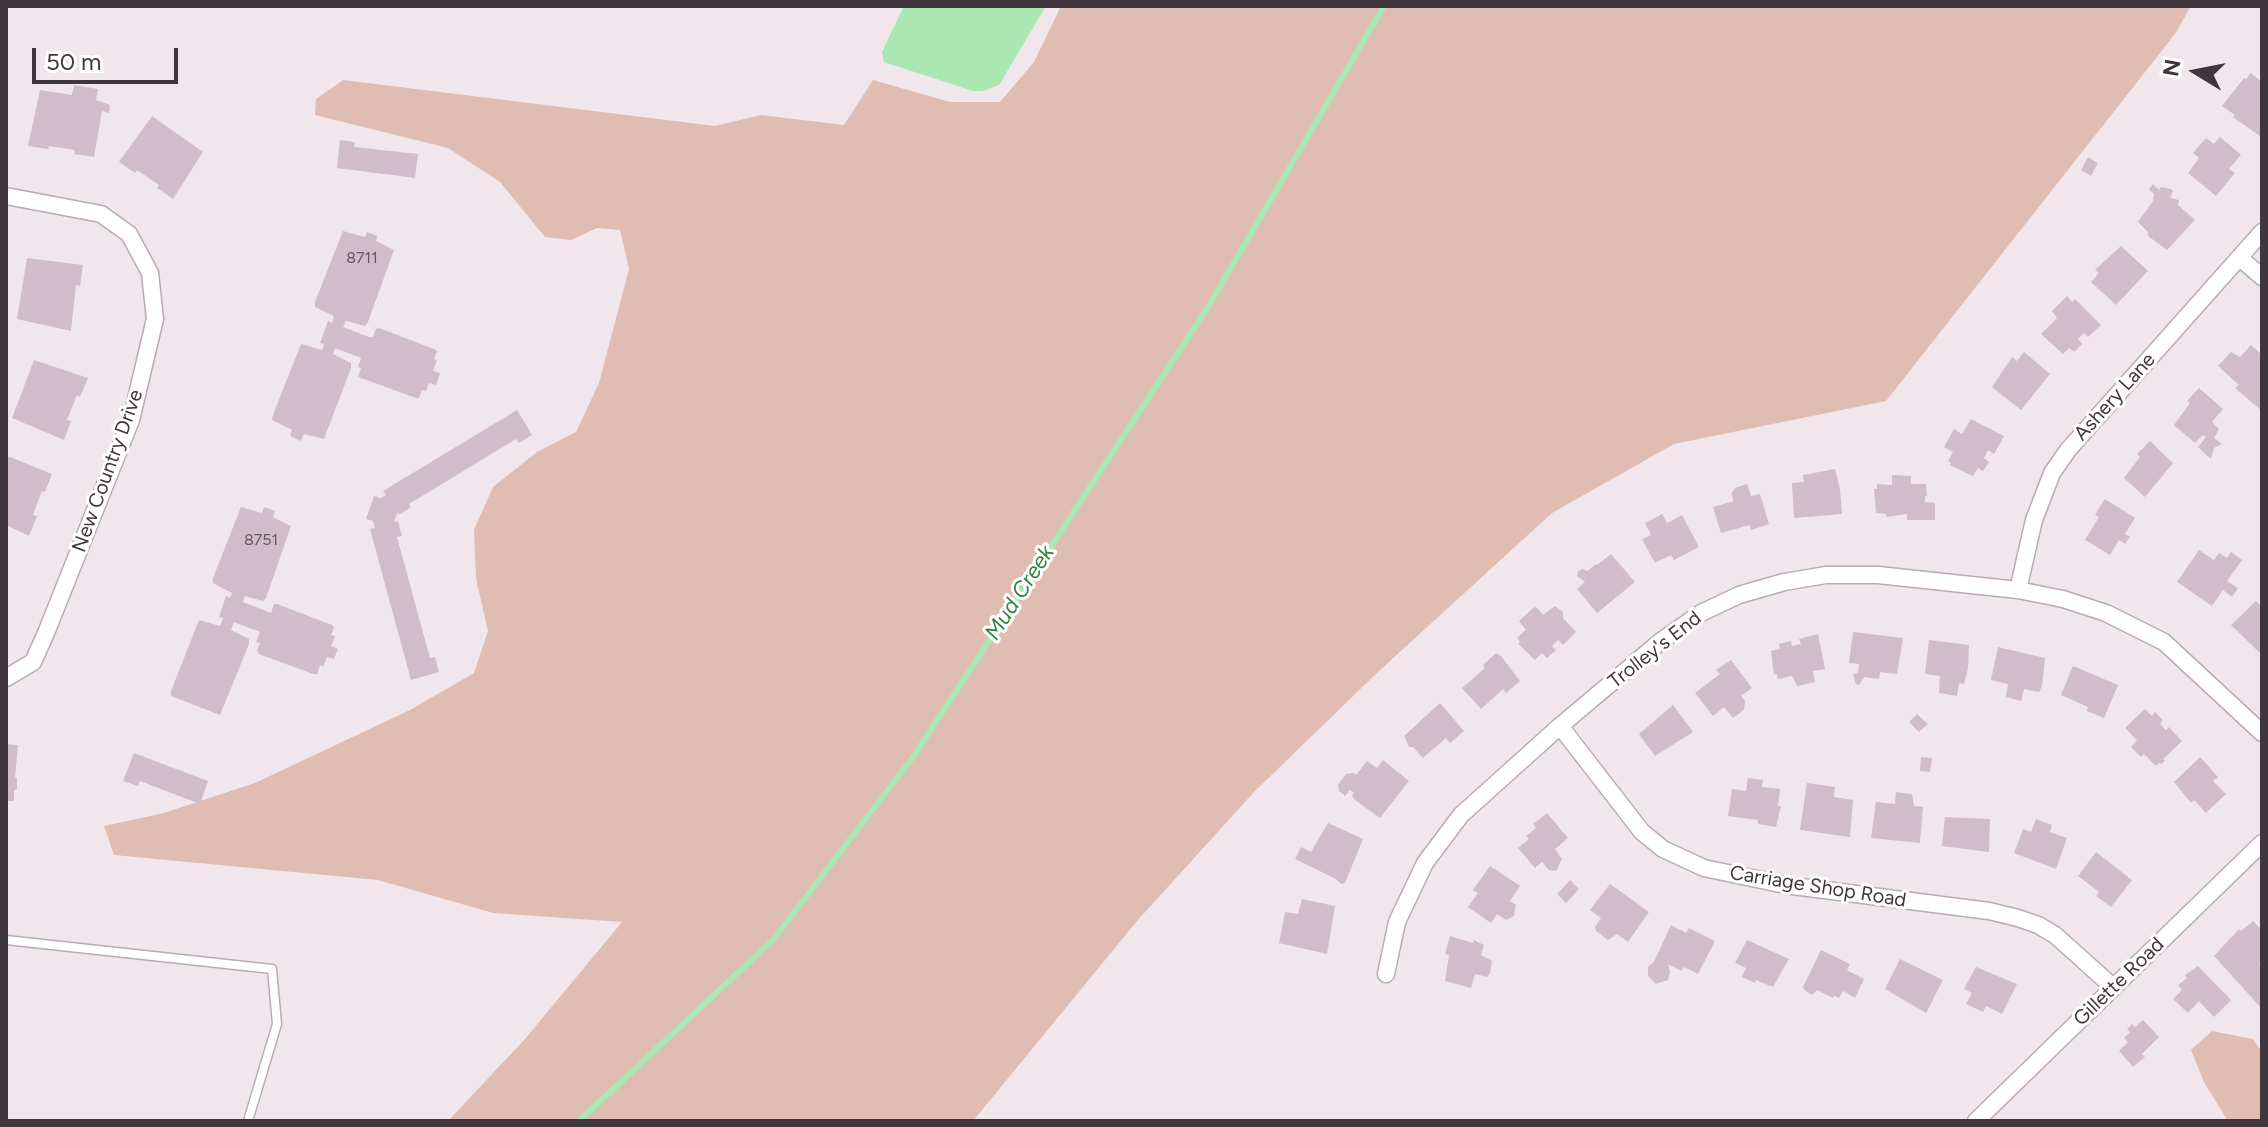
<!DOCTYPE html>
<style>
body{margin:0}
#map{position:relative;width:2268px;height:1127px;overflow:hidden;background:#f1e6ec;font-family:Figtree,sans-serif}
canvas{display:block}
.frame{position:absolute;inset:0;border:8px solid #42363e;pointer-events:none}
.north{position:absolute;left:2156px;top:32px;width:80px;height:80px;-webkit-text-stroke:6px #fff;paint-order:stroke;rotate:280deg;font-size:22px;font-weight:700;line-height:32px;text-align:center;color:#42363e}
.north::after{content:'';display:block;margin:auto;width:28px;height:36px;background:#42363e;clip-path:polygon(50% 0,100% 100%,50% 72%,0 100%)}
.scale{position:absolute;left:32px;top:48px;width:146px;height:36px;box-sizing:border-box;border:4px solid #42363e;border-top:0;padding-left:10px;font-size:24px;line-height:28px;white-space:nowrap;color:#42363e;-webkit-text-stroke:6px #fff;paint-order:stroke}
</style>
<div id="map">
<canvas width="2268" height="1127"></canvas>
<div class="frame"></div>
<div class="north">N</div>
<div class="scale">50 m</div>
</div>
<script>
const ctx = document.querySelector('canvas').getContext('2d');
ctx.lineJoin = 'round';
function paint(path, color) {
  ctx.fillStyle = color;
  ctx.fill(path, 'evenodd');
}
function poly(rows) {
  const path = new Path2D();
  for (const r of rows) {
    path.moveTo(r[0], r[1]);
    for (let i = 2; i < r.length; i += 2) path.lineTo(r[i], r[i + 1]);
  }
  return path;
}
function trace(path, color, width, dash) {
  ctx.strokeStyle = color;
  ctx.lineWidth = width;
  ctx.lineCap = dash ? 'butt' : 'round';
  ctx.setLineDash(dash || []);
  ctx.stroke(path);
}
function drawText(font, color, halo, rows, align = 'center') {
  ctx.font = font + ' Figtree,sans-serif';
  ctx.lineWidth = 6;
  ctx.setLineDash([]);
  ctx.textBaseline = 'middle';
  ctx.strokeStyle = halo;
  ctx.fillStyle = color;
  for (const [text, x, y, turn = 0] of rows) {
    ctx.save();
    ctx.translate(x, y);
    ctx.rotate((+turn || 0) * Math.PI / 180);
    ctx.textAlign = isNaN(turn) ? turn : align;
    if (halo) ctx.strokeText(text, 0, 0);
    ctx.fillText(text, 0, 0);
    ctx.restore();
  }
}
const green = poly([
 [1061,6,2191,6,2175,34,1886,401,1674,444,1552,513,1379,671,1254,792,1137,921,973,1121,448,1121,525,1039,622,922,493,913,378,880,114,855,104,826,164,813,255,783,410,710,474,673,488,631,476,579,474,530,493,487,537,452,576,432,599,383,629,269,620,230,597,228,571,240,545,237,500,182,448,148,315,115,316,99,343,80,715,126,761,115,844,125,873,80,950,102,1000,102,1034,62],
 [2212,1031,2253,1039,2262,1052,2262,1121,2224,1121,2226,1118,2204,1082,2191,1050]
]);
const water = poly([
 [904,6,1046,6,999,85,983,91,973,91,884,62,882,52]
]);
const stream = poly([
 [579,1121,773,940,913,757,1208,307,1384,6]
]);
const building = poly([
 [2251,73,2262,82,2260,136,2233,117,2235,115,2222,106,2244,78,2246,79],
 [74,85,98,89,96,100,110,105,109,113,102,111,94,157,74,154,75,150,49,146,48,149,28,146,40,90,72,95],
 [152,116,203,152,173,199,157,188,159,185,137,170,135,173,119,162],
 [2220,137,2241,155,2229,169,2235,173,2216,196,2188,173,2199,158,2193,153,2206,138,2214,144],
 [340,140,355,142,354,147,418,154,415,178,337,168],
 [2088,157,2098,163,2091,176,2081,170],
 [2153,184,2159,190,2161,187,2171,189,2173,191,2170,198,2179,200,2178,205,2195,220,2167,250,2148,236,2148,232,2138,222,2153,201,2154,194,2149,189],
 [343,231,365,237,367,232,377,236,376,241,394,250,368,322,365,326,346,321,343,327,369,337,373,337,376,329,379,328,434,349,437,351,434,359,437,360,433,371,440,373,436,385,429,383,426,391,422,390,419,398,416,398,361,378,358,376,361,368,358,367,361,358,335,348,333,354,351,363,351,368,324,439,304,434,301,441,290,436,292,430,272,420,273,415,301,344,322,350,324,344,320,343,328,321,332,323,334,316,315,307,315,302],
 [2121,246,2148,271,2116,305,2091,282,2099,273,2095,270],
 [27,258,83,265,80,286,76,285,71,331,17,319],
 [2067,296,2072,302,2075,299,2101,325,2088,337,2084,333,2078,339,2082,344,2074,352,2069,348,2063,354,2041,334,2057,318,2052,311],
 [2251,345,2262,355,2262,411,2235,388,2239,385,2218,366,2231,352,2240,357],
 [2024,352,2050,374,2021,410,1992,387,2012,357,2017,361],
 [34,360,88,378,80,397,77,395,67,420,71,421,64,440,12,418],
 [2199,388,2223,409,2212,422,2219,429,2214,438,2222,444,2214,448,2211,459,2198,447,2206,437,2203,435,2195,443,2174,425,2190,403,2187,401],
 [517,410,532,435,519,443,516,439,409,504,411,507,399,515,398,512,394,522,398,521,402,536,397,537,430,658,435,657,439,672,411,680,370,529,375,528,373,521,366,519,374,496,381,498,386,495,383,491],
 [1971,419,2004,436,1994,454,1988,450,1984,458,1989,462,1983,471,1978,468,1973,476,1950,465,1951,463,1948,461,1953,452,1944,447,1954,429,1962,434],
 [2150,441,2173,463,2145,497,2124,478,2140,457,2137,454],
 [10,457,52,474,45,492,42,491,33,515,37,516,29,536,6,525,6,458],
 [1835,469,1840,489,1842,514,1794,518,1792,483,1804,482,1803,475],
 [1892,475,1911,476,1911,484,1926,484,1927,496,1925,496,1925,502,1935,503,1935,520,1907,520,1907,514,1886,517,1886,514,1876,513,1874,489,1877,489,1877,484,1892,485],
 [1747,484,1751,496,1760,494,1769,524,1751,530,1750,525,1721,533,1713,507,1734,501,1731,494,1735,488],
 [2105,499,2135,518,2125,534,2130,537,2125,544,2119,540,2110,555,2085,540,2099,517,2095,515],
 [241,507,262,513,264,507,275,511,273,517,291,526,266,598,263,601,245,596,243,602,271,613,274,604,277,604,332,625,334,627,331,635,335,636,331,646,338,649,334,659,327,657,323,667,320,665,317,674,313,674,259,654,257,651,260,643,256,642,260,632,234,622,231,630,249,639,249,644,220,715,171,696,171,691,199,620,220,626,223,618,219,617,226,596,230,598,232,593,213,583,213,578],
 [1662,514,1667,523,1682,515,1699,547,1674,560,1671,555,1655,563,1642,539,1651,535,1645,523],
 [2199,550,2214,560,2219,553,2227,558,2231,552,2242,560,2227,581,2238,588,2232,597,2223,590,2212,606,2177,582],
 [1611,554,1635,582,1597,613,1577,589,1585,582,1577,576,1578,572,1582,569,1587,571,1596,564,1597,565],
 [2256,601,2262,607,2262,655,2231,625],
 [1555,606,1563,612,1563,618,1576,632,1563,645,1558,640,1552,646,1556,650,1547,658,1542,653,1535,660,1518,644,1520,642,1517,638,1526,630,1519,621,1533,608,1536,607,1543,615],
 [1853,632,1903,638,1897,674,1880,672,1879,679,1864,677,1859,685,1856,684,1853,674,1858,673,1859,664,1849,663],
 [1818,634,1825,669,1813,671,1815,682,1797,686,1792,676,1778,679,1777,674,1774,675,1771,651,1780,649,1779,644,1791,641,1792,646,1801,644,1799,639],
 [1929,640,1969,645,1968,668,1964,684,1959,683,1957,696,1939,693,1940,676,1925,674],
 [1998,647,2045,658,2042,686,2039,692,2024,689,2021,701,2006,697,2008,684,1991,680],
 [1496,653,1501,656,1520,681,1506,693,1503,689,1481,709,1462,688,1485,668,1483,665],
 [1731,660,1752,688,1741,696,1745,701,1744,710,1733,718,1724,707,1713,716,1695,693,1720,674,1716,670],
 [2073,666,2118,685,2104,718,2087,711,2088,707,2061,695],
 [1440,703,1464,731,1450,743,1446,738,1423,758,1413,747,1409,747,1404,736],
 [1673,705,1693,732,1655,756,1639,734],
 [2145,709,2152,716,2155,712,2163,720,2160,724,2166,730,2169,727,2182,741,2163,759,2165,761,2161,764,2159,763,2156,766,2144,754,2141,757,2131,747,2137,740,2125,728],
 [1917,714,1928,724,1919,732,1909,722],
 [6,744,18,745,15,777,17,778,17,790,14,790,14,801,6,801],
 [134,753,208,781,200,804,140,781,138,786,123,781],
 [1921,757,1932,758,1930,772,1920,771],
 [2200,757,2218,777,2213,781,2226,794,2206,813,2194,800,2191,803,2174,782],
 [1383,760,1409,781,1380,818,1355,800,1352,796,1354,793,1350,790,1345,796,1339,791,1338,785,1346,774,1353,773,1356,775,1367,761,1377,768],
 [1748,778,1763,780,1762,787,1780,789,1778,806,1781,806,1776,827,1758,824,1758,820,1728,816,1732,789,1746,791],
 [1807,783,1835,787,1834,797,1853,800,1850,837,1800,830],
 [1896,792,1912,794,1914,806,1923,807,1920,843,1871,838,1876,802,1895,804],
 [1547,813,1568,838,1555,849,1562,859,1556,871,1549,870,1542,862,1535,868,1518,848,1529,839,1526,836,1536,828,1533,824],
 [1945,817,1990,819,1989,852,1942,846],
 [2036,819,2052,825,2050,832,2067,838,2056,869,2014,853,2023,829,2031,832],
 [1328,823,1363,839,1345,883,1341,884,1336,879,1295,859,1301,847,1311,852],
 [2096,852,2132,880,2111,907,2096,896,2099,892,2078,876],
 [1490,866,1520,886,1510,901,1516,905,1514,916,1506,920,1497,914,1491,923,1468,907,1478,893,1473,890],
 [1570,880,1579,889,1566,903,1557,894],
 [1610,884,1649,912,1628,942,1617,934,1608,940,1596,931,1595,927,1601,918,1590,910],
 [1302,899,1335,906,1327,954,1279,943,1285,912,1298,914],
 [2253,921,2262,930,2262,961,2259,965,2262,968,2262,1009,2214,956,2239,929,2241,931],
 [1671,925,1686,933,1689,928,1715,941,1698,974,1684,967,1681,971,1668,964,1670,972,1668,980,1656,984,1648,976,1648,967,1654,962],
 [1450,936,1473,943,1474,940,1484,945,1481,955,1492,961,1490,973,1487,977,1475,974,1471,988,1445,981,1449,955,1445,954],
 [1747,940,1789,959,1773,987,1756,980,1755,983,1742,977,1746,968,1735,963],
 [1821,950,1850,964,1847,970,1864,979,1855,998,1843,991,1839,998,1834,996,1833,998,1817,990,1812,995,1804,990,1803,987],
 [1900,959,1943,980,1926,1013,1885,989],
 [2198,966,2231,1000,2214,1017,2199,1001,2188,1013,2173,999,2182,990,2178,985,2187,978,2185,975],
 [1976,967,2017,984,2002,1014,1986,1006,1983,1012,1966,1004,1972,993,1964,989],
 [2143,1020,2159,1037,2142,1054,2145,1057,2133,1067,2119,1051,2128,1042,2124,1038,2130,1032,2127,1029,2132,1024,2135,1027]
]);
const lane = poly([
 [6,940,272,969,277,1024,248,1121]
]);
const street = poly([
 [6,196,101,214,129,234,150,273,155,319,131,420,46,633,33,662,6,678],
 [2240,258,2262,277],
 [2018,590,2034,520,2052,473,2068,450,2262,232],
 [1560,726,1642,832,1663,849,1704,868,1785,885,1989,911,2018,918,2038,925,2055,935,2113,987],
 [1386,974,1397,922,1425,863,1461,815,1560,726,1661,641,1701,613,1739,595,1784,582,1826,575,1878,575,2018,590,2063,599,2106,613,2164,642,2262,733],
 [1976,1121,2262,843]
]);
const numberNames = [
 ["8711",362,258],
 ["8751",261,540]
];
const streetNames = [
 ["Ashery Lane",2115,397,-48],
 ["New Country Drive",108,471,-70],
 ["Trolley's End",1655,650,-38],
 ["Carriage Shop Road",1818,887,9],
 ["Gillette Road",2119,982,-44]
];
const waterNames = [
 ["Mud Creek",1020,593,-57]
];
paint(green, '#e0bdb3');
paint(water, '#a9e7b3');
trace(stream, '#a9e7b3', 6);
paint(building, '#d1bdc9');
trace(lane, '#bbaab4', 11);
trace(street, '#bbaab4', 19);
trace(lane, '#fff', 8);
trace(street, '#fff', 16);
drawText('16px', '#665861', null, numberNames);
drawText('20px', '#42363e', '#fff', streetNames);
drawText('italic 22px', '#338443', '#fff', waterNames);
</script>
